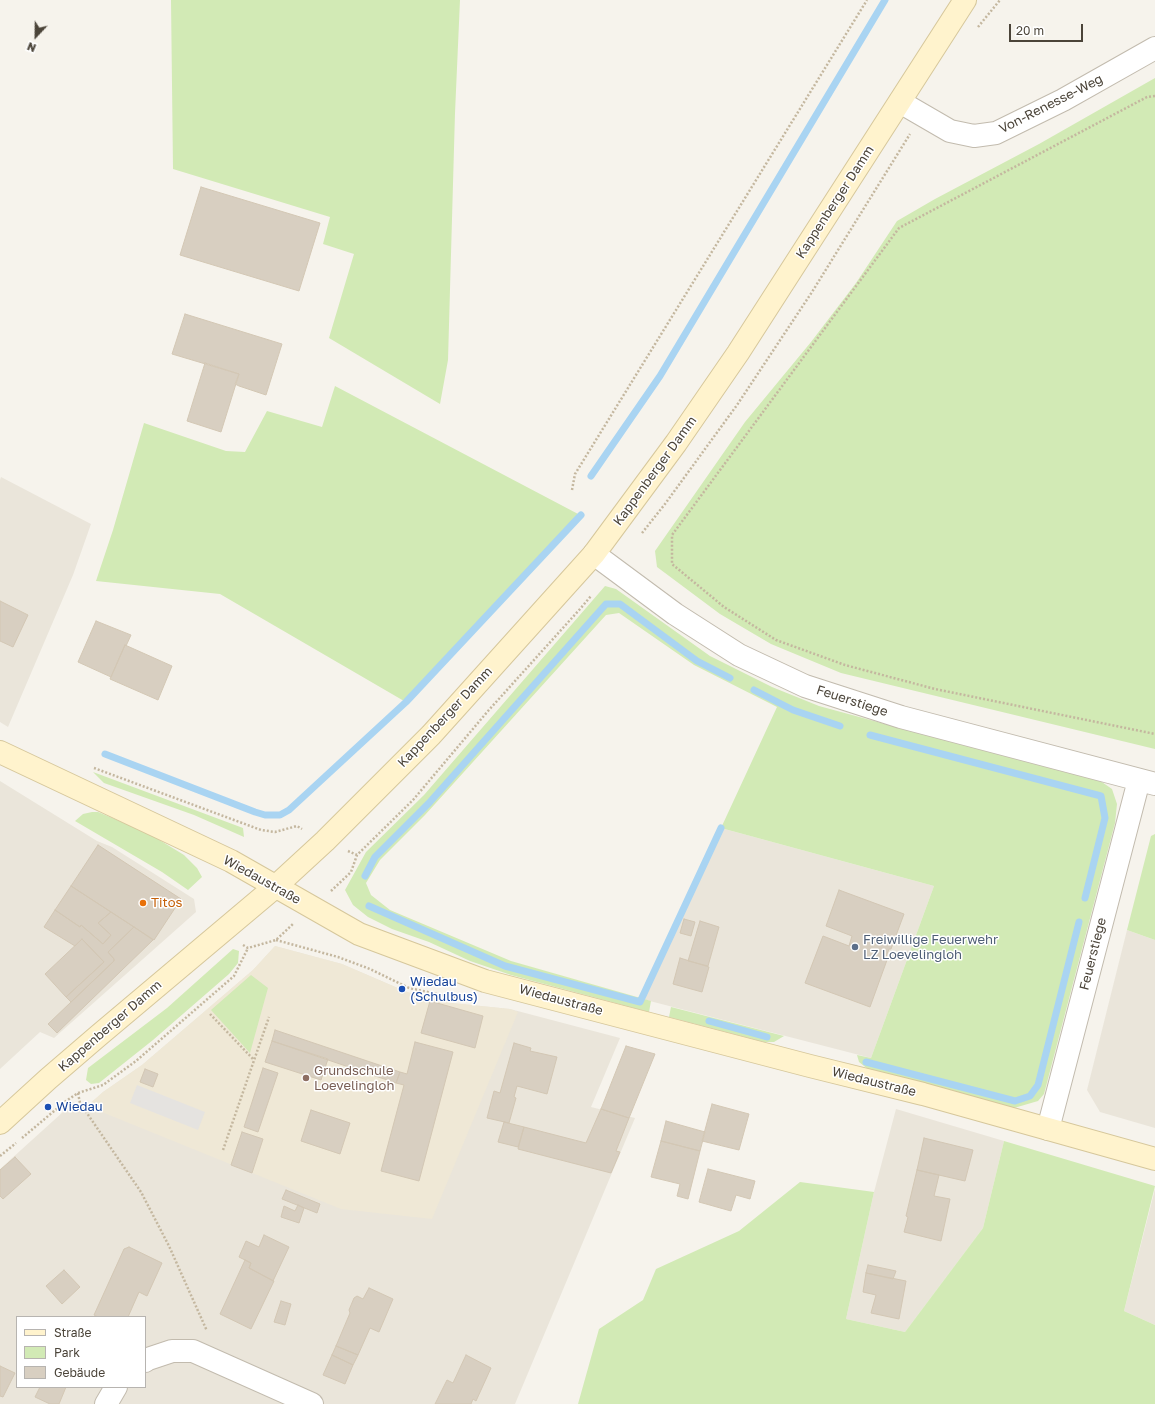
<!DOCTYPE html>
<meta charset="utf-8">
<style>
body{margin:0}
#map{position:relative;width:1155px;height:1404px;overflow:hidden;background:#f6f3ec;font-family:"Golos Text",sans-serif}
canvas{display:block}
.legend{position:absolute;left:16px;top:1316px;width:130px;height:72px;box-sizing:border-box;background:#fff;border:1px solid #b7b4b0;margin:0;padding:5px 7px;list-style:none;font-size:12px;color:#4b4439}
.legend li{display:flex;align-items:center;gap:8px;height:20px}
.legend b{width:20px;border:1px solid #b7b4b0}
.north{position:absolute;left:16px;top:16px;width:40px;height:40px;-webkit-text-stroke:3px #fff;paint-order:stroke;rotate:202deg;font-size:11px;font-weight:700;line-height:16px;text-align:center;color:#4b4439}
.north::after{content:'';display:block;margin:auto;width:14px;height:18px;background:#4b4439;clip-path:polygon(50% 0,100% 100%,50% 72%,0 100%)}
.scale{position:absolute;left:1009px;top:24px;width:74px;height:18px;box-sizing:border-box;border:2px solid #4b4439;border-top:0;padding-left:5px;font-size:12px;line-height:14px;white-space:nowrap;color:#4b4439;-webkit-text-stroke:3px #fff;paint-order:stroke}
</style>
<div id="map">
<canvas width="1155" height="1404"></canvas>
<ul class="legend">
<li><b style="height:5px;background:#fff3cd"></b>Straße</li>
<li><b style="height:11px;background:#d2eab5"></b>Park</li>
<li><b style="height:11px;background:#d8cfc1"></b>Gebäude</li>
</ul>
<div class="north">N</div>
<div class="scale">20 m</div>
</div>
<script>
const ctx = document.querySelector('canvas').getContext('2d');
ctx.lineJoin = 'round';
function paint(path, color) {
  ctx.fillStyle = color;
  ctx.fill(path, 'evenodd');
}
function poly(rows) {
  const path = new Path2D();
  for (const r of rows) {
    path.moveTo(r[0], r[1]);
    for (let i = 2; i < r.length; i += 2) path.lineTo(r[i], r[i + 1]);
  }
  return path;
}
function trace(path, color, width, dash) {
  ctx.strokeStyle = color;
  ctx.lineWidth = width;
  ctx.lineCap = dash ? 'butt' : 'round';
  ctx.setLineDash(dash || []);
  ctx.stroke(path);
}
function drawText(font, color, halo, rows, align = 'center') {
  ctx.font = font + ' "Golos Text",sans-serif';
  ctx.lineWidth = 3;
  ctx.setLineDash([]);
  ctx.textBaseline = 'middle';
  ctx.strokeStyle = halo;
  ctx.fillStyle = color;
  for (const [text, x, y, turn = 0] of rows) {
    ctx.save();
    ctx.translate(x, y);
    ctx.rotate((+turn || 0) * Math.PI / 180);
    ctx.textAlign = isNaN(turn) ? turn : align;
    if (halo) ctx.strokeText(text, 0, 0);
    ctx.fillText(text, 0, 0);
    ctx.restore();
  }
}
const residential = poly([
 [1,477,91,524,73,575,8,727,0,722,0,480],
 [0,781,97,841,112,847,194,899,196,912,54,1038,40,1032,0,1069],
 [721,828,934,886,871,1058,642,999],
 [1127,930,1155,940,1155,1128,1100,1112,1087,1090],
 [275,946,342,964,407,992,452,1003,510,1009,620,1038,591,1107,635,1118,515,1404,0,1404,0,1169,74,1102,81,1112,103,1092,142,1065,253,970],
 [17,1317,145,1317,145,1387,17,1387],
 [896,1109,1004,1141,983,1228,905,1332,846,1319,874,1192],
 [1155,1189,1155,1325,1124,1311]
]);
const education = poly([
 [275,946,342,964,407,992,452,1003,510,1009,518,1012,432,1219,341,1209,87,1106,103,1092,142,1065,253,970]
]);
const green = poly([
 [171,0,460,0,455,113,448,360,440,404,329,338,354,254,323,244,330,217,173,169],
 [1155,78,1155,749,841,673,771,644,720,614,657,567,655,551,745,422,811,342,856,283,897,221,935,199,1039,144],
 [335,386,580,515,404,701,220,594,96,581,113,530,144,423,226,451,245,452,267,411,322,427],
 [605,586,616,589,710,656,772,687,819,706,885,724,1099,780,1112,789,1117,804,1115,823,1044,1094,1038,1101,1014,1108,869,1070,859,1062,857,1055,871,1058,934,886,721,828,777,707,694,665,619,613,606,615,425,815,380,860,366,883,371,895,390,910,511,961,651,1001,649,1012,511,975,470,961,429,942,392,929,368,917,353,905,345,890,366,852,424,795],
 [93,772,243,828,244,837,194,815,104,783],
 [92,812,98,812,148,833,184,855,197,868,202,877,188,890,162,872,75,821,83,814],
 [1155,834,1155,940,1127,930,1151,836],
 [233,949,239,951,238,963,229,974,153,1040,99,1083,91,1084,86,1080,88,1068,167,1008],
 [251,975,268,988,250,1053,211,1010],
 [671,1007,784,1036,774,1042,764,1042,669,1017],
 [1004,1141,1155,1186,1124,1311,1155,1325,1155,1404,578,1404,599,1329,643,1300,656,1269,739,1231,800,1182,874,1192,846,1319,905,1332,983,1228]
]);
const parking = poly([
 [137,1085,205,1112,198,1130,130,1103]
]);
const stream = poly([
 [591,476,660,376,885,0],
 [754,690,793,710,840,726],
 [870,735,1101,796,1105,818,1085,898],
 [105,754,255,812,265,815,280,815,289,810,406,702,581,515],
 [365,876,375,857,429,803,606,604,620,604,697,661,730,678],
 [369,906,505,966,640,1002,721,828],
 [709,1021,767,1037],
 [866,1062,1015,1101,1030,1096,1038,1085,1079,922]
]);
const building = poly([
 [201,187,320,223,299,291,180,255,201,187],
 [185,314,282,344,266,395,239,386,235,384,239,374,172,354,185,314],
 [205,363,239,374,221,432,187,421,205,363],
 [0,601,28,615,13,647,0,641,0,601],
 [96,621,131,635,126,646,125,645,111,677,78,662,96,621],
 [125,645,172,666,158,700,110,679,125,645],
 [98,845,181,899,154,940,71,886,98,845],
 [71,886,111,912,98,923,111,935,103,944,81,925,80,927,55,910,71,886],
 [839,890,904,914,891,949,889,949,885,959,887,960,870,1007,805,983,823,936,849,946,852,936,826,926,839,890],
 [55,910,80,927,81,925,103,944,111,935,98,923,111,912,134,927,108,952,114,959,114,961,71,1002,66,997,104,962,82,939,75,946,44,927,55,910],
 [684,919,695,922,691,936,680,933,684,919],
 [700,921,719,927,708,966,688,961,700,921],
 [134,927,153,940,57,1033,48,1024,114,961,114,959,108,952,134,927],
 [82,939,104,962,66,997,45,974,82,939],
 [680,958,709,967,702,992,673,984,680,958],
 [430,1001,483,1016,475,1048,421,1033,430,1001],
 [275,1030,400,1072,396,1083,272,1041,275,1030],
 [272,1041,328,1059,321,1080,265,1062,272,1041],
 [415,1042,453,1052,419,1181,381,1171,404,1085,396,1083,400,1072,407,1074,415,1042],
 [514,1043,531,1048,530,1051,557,1057,547,1094,517,1086,514,1097,516,1098,509,1123,487,1118,494,1091,500,1093,514,1043],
 [626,1046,655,1054,629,1118,601,1109,626,1046],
 [263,1068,278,1073,258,1132,244,1127,263,1068],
 [145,1069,158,1074,153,1087,140,1082,145,1069],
 [712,1104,749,1114,739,1150,702,1141,712,1104],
 [601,1109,629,1118,616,1151,620,1152,611,1173,518,1149,524,1127,586,1143,601,1109],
 [311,1110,350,1123,340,1154,301,1141,311,1110],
 [666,1121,705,1132,700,1151,661,1141,666,1121],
 [504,1122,524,1127,518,1147,498,1142,504,1122],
 [242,1132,263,1139,252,1173,231,1165,242,1132],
 [924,1138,973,1150,965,1181,917,1170,924,1138],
 [661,1141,700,1151,688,1199,677,1196,680,1184,651,1177,661,1141],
 [15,1157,31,1174,3,1199,0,1196,0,1170,15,1157],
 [708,1169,755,1181,750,1199,736,1195,731,1211,699,1202,708,1169],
 [917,1170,939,1175,934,1196,950,1199,941,1241,904,1232,908,1217,906,1216,917,1170],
 [286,1190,320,1204,317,1213,282,1199,286,1190],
 [298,1205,304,1208,299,1223,281,1217,284,1206,295,1211,298,1205],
 [264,1235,289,1247,273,1281,249,1268,251,1263,239,1257,246,1241,259,1247,264,1235],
 [129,1247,162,1263,147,1296,139,1292,128,1317,98,1317,94,1315,124,1249,129,1247],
 [245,1260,251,1263,249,1268,274,1281,251,1329,220,1314,245,1260],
 [868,1265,896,1271,893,1279,866,1273,868,1265],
 [64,1270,80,1287,62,1304,46,1286,64,1270],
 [866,1273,906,1281,899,1319,871,1313,876,1295,863,1292,866,1273],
 [369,1288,393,1299,379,1332,370,1328,358,1355,336,1346,350,1313,349,1310,354,1298,357,1296,363,1299,369,1288],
 [281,1301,291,1304,285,1325,274,1322,281,1301],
 [336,1346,358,1355,353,1365,332,1355,336,1346],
 [332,1355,353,1365,345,1384,323,1375,332,1355],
 [466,1355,491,1368,476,1401,473,1399,471,1404,435,1404,447,1380,453,1383,466,1355],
 [0,1366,15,1373,3,1397,0,1396,0,1366],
 [40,1387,66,1387,59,1404,50,1404,35,1397,40,1387]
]);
const path = poly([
 [978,27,1000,0],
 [1155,96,1147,97,899,228,672,535,672,564,724,607,776,640,845,665,935,689,1155,734],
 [572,490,575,474,867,0],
 [642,533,665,504,737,405,812,292,910,134],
 [94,768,261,830,275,832,297,826,302,829],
 [348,851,357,855],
 [331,891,351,872,357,855,413,800,488,711,580,609,591,596],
 [276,940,338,957,370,969,409,988,442,995,456,997],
 [243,945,248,948,276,940,294,923],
 [210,1014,254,1060],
 [78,1093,80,1103,141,1192,169,1246,207,1331],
 [22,1138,66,1101,78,1093,103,1085,136,1061,234,976,248,948],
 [223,1150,269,1017],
 [0,1156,16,1143]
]);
const street = poly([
 [900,102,950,131,974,136,996,133,1063,100,1155,48],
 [594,554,675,614,739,655,805,686,901,717,1155,784],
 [1048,1129,1139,780],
 [145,1361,148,1359,172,1351,193,1351,312,1404],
 [106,1404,116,1387]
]);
const secondary = poly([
 [0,752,231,861,359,934,485,981,810,1066,923,1094,1155,1159],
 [0,1123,48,1079,98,1036,275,887,325,841,431,735,594,554,676,443,738,353,965,0]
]);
const markers = [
 [143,903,4,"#e8710a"],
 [855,947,4,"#5c6f8a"],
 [402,989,4,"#1a4fb4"],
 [306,1078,4,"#8d6e63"],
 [48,1107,4,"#1a4fb4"]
];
const streetNames = [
 ["Von-Renesse-Weg",1051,104,-27],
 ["Kappenberger Damm",835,202,-57],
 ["Kappenberger Damm",655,471,-54],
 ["Feuerstiege",852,701,18],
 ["Kappenberger Damm",445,717,-47],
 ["Wiedaustraße",262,880,29],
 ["Feuerstiege",1093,954,-76],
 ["Wiedaustraße",561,1000,15],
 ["Kappenberger Damm",110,1026,-41],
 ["Wiedaustraße",874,1082,14]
];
const foodNames = [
 ["Titos",151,903]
];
const serviceNames = [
 ["Freiwillige Feuerwehr",863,940],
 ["LZ Loevelingloh",863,955]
];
const transitNames = [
 ["Wiedau",410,982],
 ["(Schulbus)",410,997],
 ["Wiedau",56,1107]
];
const educationNames = [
 ["Grundschule",314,1071],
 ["Loevelingloh",314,1086]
];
paint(residential, '#eae5da');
paint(education, '#efe8d6');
paint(green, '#d2eab5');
paint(parking, '#e5e3e0');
trace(stream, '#a9d4f2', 7);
paint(building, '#d8cfc1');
trace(building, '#d3c7b4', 1);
trace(street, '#c2bbae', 24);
trace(secondary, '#d6c79b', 24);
trace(path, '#c4b79f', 2.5, [2, 2]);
trace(street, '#fff', 22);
trace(secondary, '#fff3cd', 22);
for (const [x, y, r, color] of markers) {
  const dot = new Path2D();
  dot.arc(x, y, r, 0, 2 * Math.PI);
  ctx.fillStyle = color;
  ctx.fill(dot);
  trace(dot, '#fff', 1.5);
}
drawText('13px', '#4b4439', '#fff', streetNames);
drawText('13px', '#c56008', '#fff', foodNames, 'left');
drawText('13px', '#4e5e75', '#fff', serviceNames, 'left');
drawText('13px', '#164399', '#fff', transitNames, 'left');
drawText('13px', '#785e54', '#fff', educationNames, 'left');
</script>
